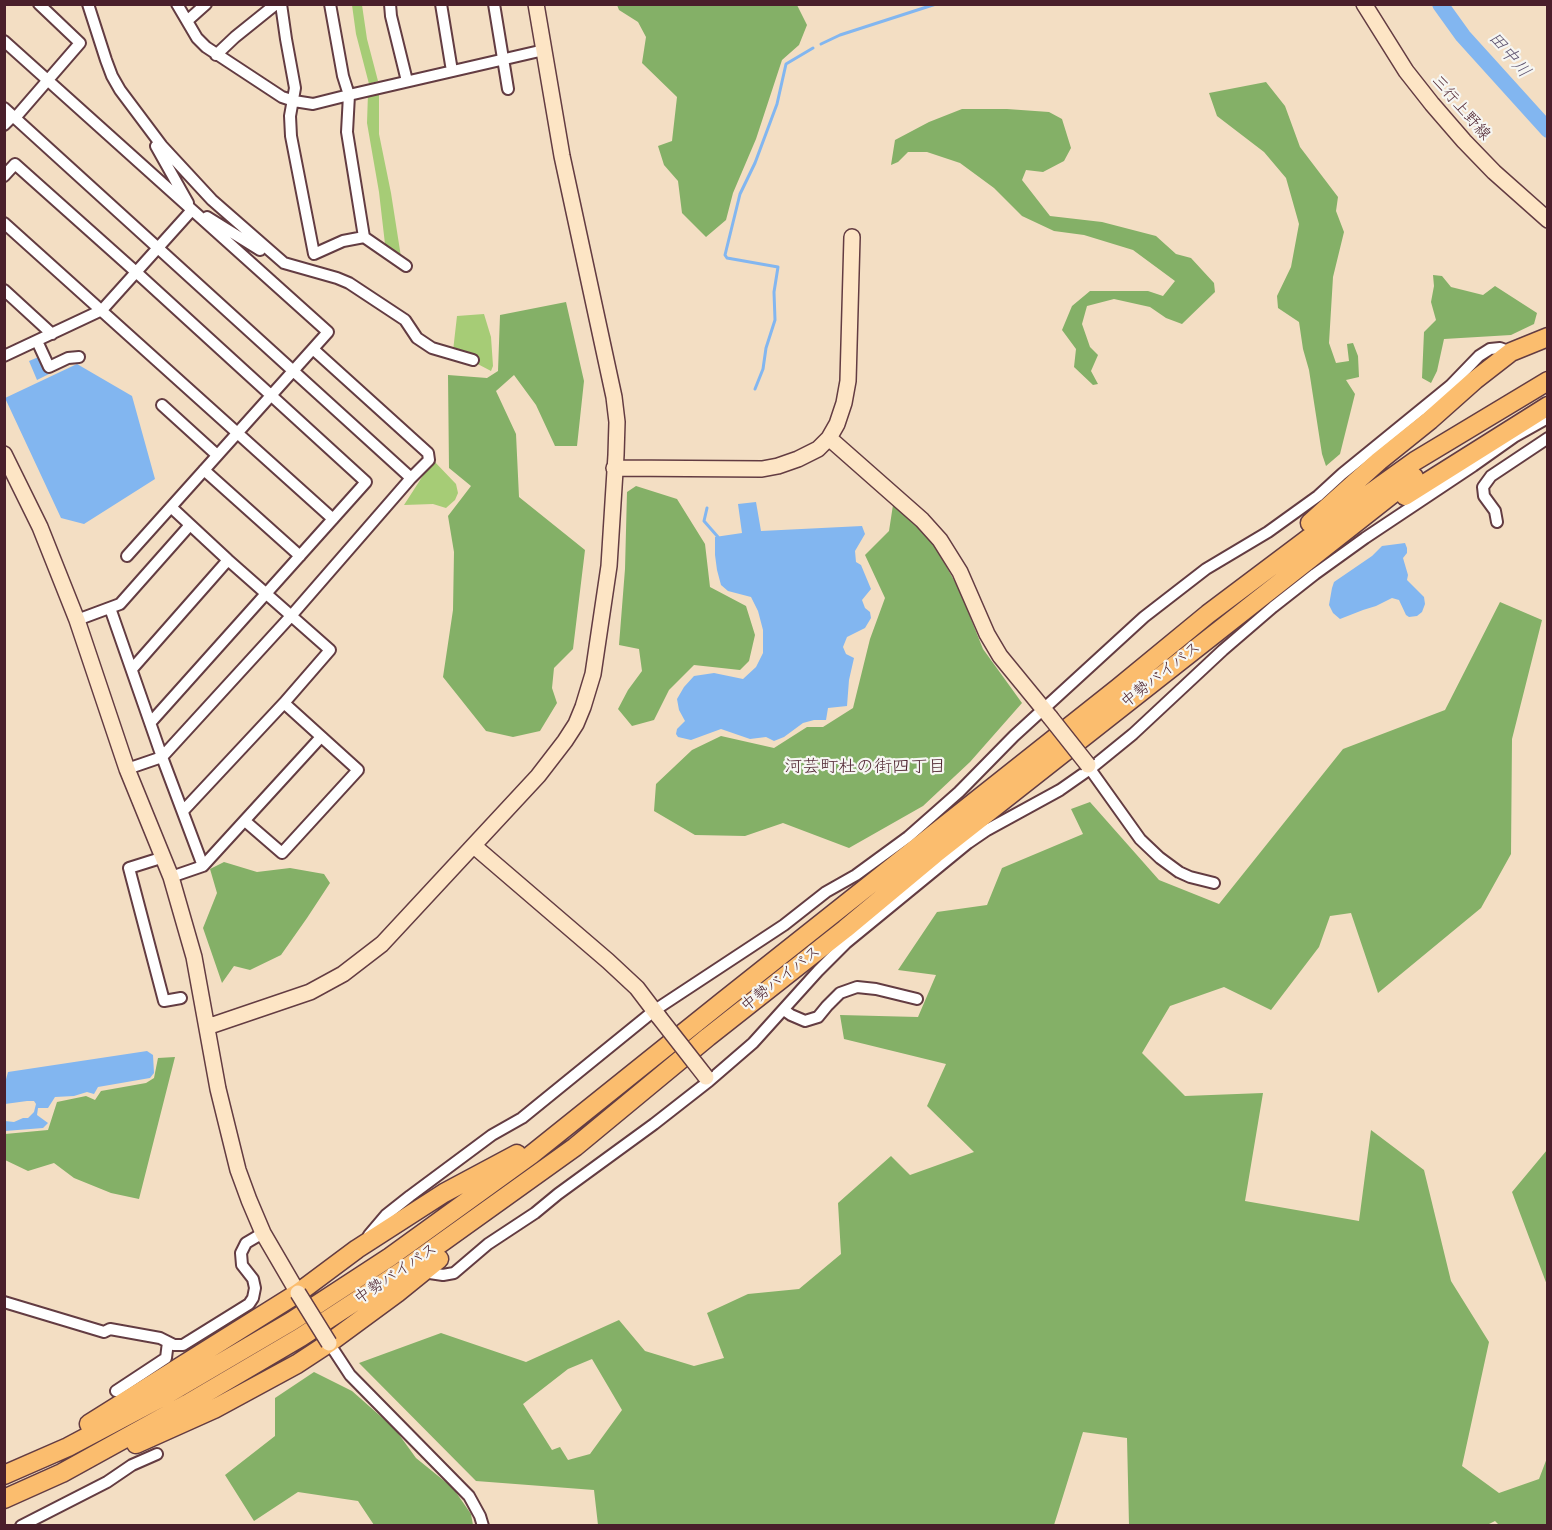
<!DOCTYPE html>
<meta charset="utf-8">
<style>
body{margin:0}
#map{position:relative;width:1552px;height:1530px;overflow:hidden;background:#f3dec3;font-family:"Shantell Sans",sans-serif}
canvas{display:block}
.frame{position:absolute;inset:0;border:6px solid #4a1f2b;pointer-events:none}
</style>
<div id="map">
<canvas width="1552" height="1530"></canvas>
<div class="frame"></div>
</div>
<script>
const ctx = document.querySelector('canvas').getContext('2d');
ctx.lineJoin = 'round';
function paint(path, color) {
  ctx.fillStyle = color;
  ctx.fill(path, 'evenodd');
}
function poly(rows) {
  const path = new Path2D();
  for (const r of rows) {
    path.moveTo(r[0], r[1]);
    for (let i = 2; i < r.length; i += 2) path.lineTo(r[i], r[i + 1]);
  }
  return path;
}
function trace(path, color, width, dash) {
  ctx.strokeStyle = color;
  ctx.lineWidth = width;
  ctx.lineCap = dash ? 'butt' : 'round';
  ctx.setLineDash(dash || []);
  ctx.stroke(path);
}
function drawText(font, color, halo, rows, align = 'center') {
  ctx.font = font + ' "Shantell Sans","Klee One",sans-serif';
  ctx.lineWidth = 4.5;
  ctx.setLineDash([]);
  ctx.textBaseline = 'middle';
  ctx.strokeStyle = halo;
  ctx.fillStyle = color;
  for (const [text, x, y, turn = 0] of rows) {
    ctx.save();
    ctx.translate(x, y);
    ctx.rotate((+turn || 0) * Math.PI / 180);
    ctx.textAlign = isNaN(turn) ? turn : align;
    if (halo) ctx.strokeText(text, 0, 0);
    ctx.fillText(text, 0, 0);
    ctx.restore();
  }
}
const green = poly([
 [352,5,362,5,367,39,378,81,369,84,356,34],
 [379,91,379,134,391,193,401,257,385,244,379,192,367,123,368,93],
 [484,314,491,337,493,366,491,371,453,351,457,316],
 [433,460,456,484,458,493,455,500,446,508,433,504,404,505]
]);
const forest = poly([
 [617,5,797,5,807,25,799,45,782,60,756,139,733,193,726,220,706,237,682,213,678,181,664,165,658,146,672,141,677,97,642,63,646,37,638,22,619,10],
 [1266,82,1285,106,1300,147,1338,197,1336,211,1344,232,1333,277,1329,343,1336,363,1349,361,1347,344,1353,343,1358,356,1359,377,1346,380,1355,394,1340,454,1326,466,1322,454,1309,370,1303,349,1299,322,1278,308,1277,296,1291,267,1299,224,1286,178,1264,152,1217,116,1209,93],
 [962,109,1007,109,1049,112,1062,119,1071,148,1064,161,1043,172,1026,170,1022,180,1050,216,1102,222,1156,236,1176,254,1191,258,1214,283,1215,292,1182,324,1166,318,1150,307,1114,299,1087,306,1082,324,1090,347,1098,355,1091,371,1098,384,1093,385,1074,367,1076,349,1062,330,1072,306,1090,291,1148,291,1163,296,1175,281,1133,250,1084,235,1054,231,1022,216,994,188,960,163,927,152,908,152,898,162,891,165,895,140,929,122],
 [1433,275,1442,276,1451,287,1483,295,1495,286,1537,313,1534,324,1511,335,1444,339,1437,371,1431,383,1422,378,1424,332,1436,320,1431,302,1434,286],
 [566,302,584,381,577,446,555,446,536,405,514,375,496,391,516,434,519,497,585,550,573,649,554,668,552,688,557,703,540,731,513,737,486,731,443,677,453,610,454,552,448,516,471,486,449,468,448,375,487,378,498,371,500,315],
 [636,486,677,499,705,544,710,587,746,606,755,635,749,661,740,670,694,665,669,690,654,720,632,726,618,709,628,690,642,671,639,649,619,645,625,569,627,492],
 [893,505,932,541,959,589,983,649,1022,703,970,762,923,806,849,848,783,823,745,836,695,835,654,811,656,784,692,750,721,736,774,748,807,727,823,727,853,708,870,639,885,598,865,555,889,531],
 [1500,602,1542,620,1512,739,1511,854,1481,908,1378,993,1351,913,1330,916,1319,947,1271,1010,1224,987,1170,1006,1142,1053,1185,1096,1263,1093,1245,1201,1359,1221,1371,1130,1424,1170,1451,1281,1489,1342,1462,1466,1499,1493,1539,1479,1547,1458,1547,1525,1499,1525,1495,1521,1485,1526,1129,1525,1127,1438,1083,1432,1054,1525,598,1525,594,1490,476,1481,359,1363,441,1333,526,1362,619,1320,645,1351,694,1366,724,1358,707,1313,748,1294,799,1289,841,1254,838,1203,891,1156,910,1175,974,1152,927,1106,946,1064,844,1039,840,1015,918,1017,936,975,898,970,937,912,987,905,1002,868,1083,834,1071,809,1090,802,1159,880,1219,904,1343,749,1445,710],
 [592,1359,622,1410,590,1454,568,1460,560,1447,552,1450,523,1404,568,1369],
 [224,862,257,872,290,868,324,874,330,883,307,918,281,955,250,970,234,966,222,983,203,928,217,893,210,869],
 [175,1057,139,1199,111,1193,74,1178,54,1163,28,1171,5,1160,5,1134,48,1130,57,1102,86,1096,95,1100,101,1091,146,1083,154,1078,158,1058],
 [1547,1150,1547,1285,1512,1192],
 [314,1372,352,1391,395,1429,416,1458,453,1488,471,1514,473,1525,374,1525,358,1501,298,1492,254,1521,225,1475,275,1436,275,1398]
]);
const water = poly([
 [41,356,49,374,37,380,29,361],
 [77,364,132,396,155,479,84,524,61,518,5,398],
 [756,502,761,531,862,526,865,534,855,551,856,562,861,565,871,589,862,600,865,608,870,612,871,618,865,628,847,637,843,647,846,654,854,658,849,680,847,706,828,708,826,720,814,720,803,723,784,737,774,741,766,737,750,739,721,729,691,740,678,737,676,734,677,729,685,721,679,710,677,699,684,687,694,676,714,673,743,679,756,667,763,653,763,630,758,611,751,597,728,591,721,585,717,570,715,555,715,537,742,533,738,504],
 [1405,543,1407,548,1407,553,1403,558,1408,575,1407,580,1424,597,1425,604,1422,612,1417,616,1409,617,1406,615,1399,600,1392,598,1376,606,1363,610,1340,619,1333,613,1329,605,1332,588,1334,582,1372,556,1382,546],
 [147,1051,153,1055,154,1073,150,1078,98,1087,94,1094,87,1092,74,1096,55,1097,48,1108,38,1108,37,1115,48,1123,43,1128,5,1131,5,1121,14,1122,23,1118,28,1118,34,1112,36,1104,34,1101,27,1101,5,1104,5,1083,8,1072]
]);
const stream = poly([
 [821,44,840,35,936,4],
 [755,389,763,369,766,348,775,320,774,292,778,267,727,258,725,255,740,194,755,163,777,104,786,64,813,48],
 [707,508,704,521,718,537]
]);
const river = poly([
 [1440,4,1463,36,1548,130]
]);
const street = poly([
 [88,4,106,60,112,76,120,90,162,146,212,200,284,263,337,278,349,283,405,320,417,338,432,348,473,360],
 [177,4,197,38,206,47,282,97,294,101,313,104,349,95,544,50],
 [281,4,286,39,295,88,290,116,291,136,314,254,343,241,364,237,406,266],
 [330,4,343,76,349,95,347,132,364,237],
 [390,4,391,16,407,81],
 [441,4,452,71],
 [494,4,508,89],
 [187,21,206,4],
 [4,41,328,332,127,556],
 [216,55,235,37,276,4],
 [4,108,411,478],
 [15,118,80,43,39,4],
 [4,125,13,116],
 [156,146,188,203],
 [4,176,15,164,136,272,366,482,151,722],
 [207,217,260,250],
 [4,223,333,519],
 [4,290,52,334],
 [37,341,49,367,68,358,79,357],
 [4,356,102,310,192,210],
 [162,405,217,455],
 [204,470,300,556],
 [171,507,228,560,330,650,284,703,183,811],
 [1497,522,1495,511,1484,496,1483,487,1491,476,1548,438],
 [110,608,162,757,203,866],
 [77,620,120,604,190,525],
 [132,669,228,560],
 [127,769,162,757,291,616,411,478,429,460,428,453,313,349],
 [1090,769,1140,839,1160,858,1179,872,1190,877,1214,883],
 [245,821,282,853,358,770,284,703],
 [164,857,129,868,164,1001,181,998],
 [171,877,203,866,321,737],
 [784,1010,791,1015,805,1021,818,1017,827,1006,840,993,857,987,876,989,917,999],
 [369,1235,386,1215,410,1196,492,1135,522,1118,655,1010,784,925,826,892,856,875,908,837,959,792,1014,736,1144,617,1206,569,1268,532,1318,496,1342,474,1450,386,1479,356,1490,349,1500,348,1511,352],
 [423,1272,443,1275,454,1273,488,1244,535,1213,558,1194,654,1124,709,1081,753,1043,818,971,846,943,968,843,987,830,1060,790,1090,769,1133,734,1223,650,1273,607,1315,574,1365,538,1473,466,1514,437,1548,418],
 [4,1302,104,1332,110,1329,160,1338,174,1345,183,1345,249,1304,253,1298,255,1288,253,1279,242,1265,241,1253,246,1243,263,1233],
 [329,1343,350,1375,469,1496,480,1516,483,1526],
 [116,1391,166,1358,168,1342],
 [21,1526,107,1482,132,1465,157,1454]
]);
const secondary = poly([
 [1364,4,1406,71,1432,104,1464,141,1494,172,1548,220],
 [829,438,922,520,940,540,960,572,987,634,1000,656,1050,717],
 [4,454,40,527,77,620,127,769,171,877,194,957,218,1089,238,1170,249,1200,263,1233,298,1293],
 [614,468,762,469,778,466,798,459,818,449,829,438,837,424,844,403,848,381,852,237],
 [474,846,608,961,637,988,659,1017],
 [207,1027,310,992,343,974,382,944,538,776,565,741,576,724,583,707,593,674,609,566,616,455,617,422,614,397,562,156,536,4]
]);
const highway = poly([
 [1405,496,1548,406],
 [1310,523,1379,461,1430,420,1475,380,1511,352,1548,337],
 [89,1424,298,1293,357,1249,444,1193,517,1154],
 [136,1444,214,1409,297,1364,329,1343,397,1293,439,1259],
 [4,1475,68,1447,166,1395,292,1321,390,1257,531,1155,722,1002,1118,688,1208,614,1337,517,1415,461,1548,381],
 [4,1499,62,1473,187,1404,301,1337,402,1271,575,1147,708,1037,845,929,935,854,1414,477]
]);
const secondaryBridge = poly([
 [1050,717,1088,765],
 [659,1017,706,1077],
 [298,1293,329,1343]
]);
const streetNames = [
 ["三行上野線",1461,108,49],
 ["中勢バイパス",1161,675,-38],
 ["中勢バイパス",781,979,-38],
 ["中勢バイパス",396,1274,-34]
];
const waterNames = [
 ["田中川",1509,55,49]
];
const neighbourhoodNames = [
 ["河芸町杜の街四丁目",865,767]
];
paint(green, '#a6cc76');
paint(forest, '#84b067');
paint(water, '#82b6f0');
trace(stream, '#82b6f0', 3);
trace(river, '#82b6f0', 16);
trace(street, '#633c42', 14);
trace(secondary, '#633c42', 18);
trace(highway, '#633c42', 21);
trace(street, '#fff', 10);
trace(secondary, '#fde5c5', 15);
trace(highway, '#fbbd6e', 18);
trace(secondaryBridge, '#633c42', 18, []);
trace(secondaryBridge, '#fde5c5', 15);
drawText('16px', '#4a1f2b', '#f6f6f2', streetNames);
drawText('italic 18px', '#5e5470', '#f6f6f2', waterNames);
drawText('18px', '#4a1f2b', '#f6f6f2', neighbourhoodNames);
</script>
